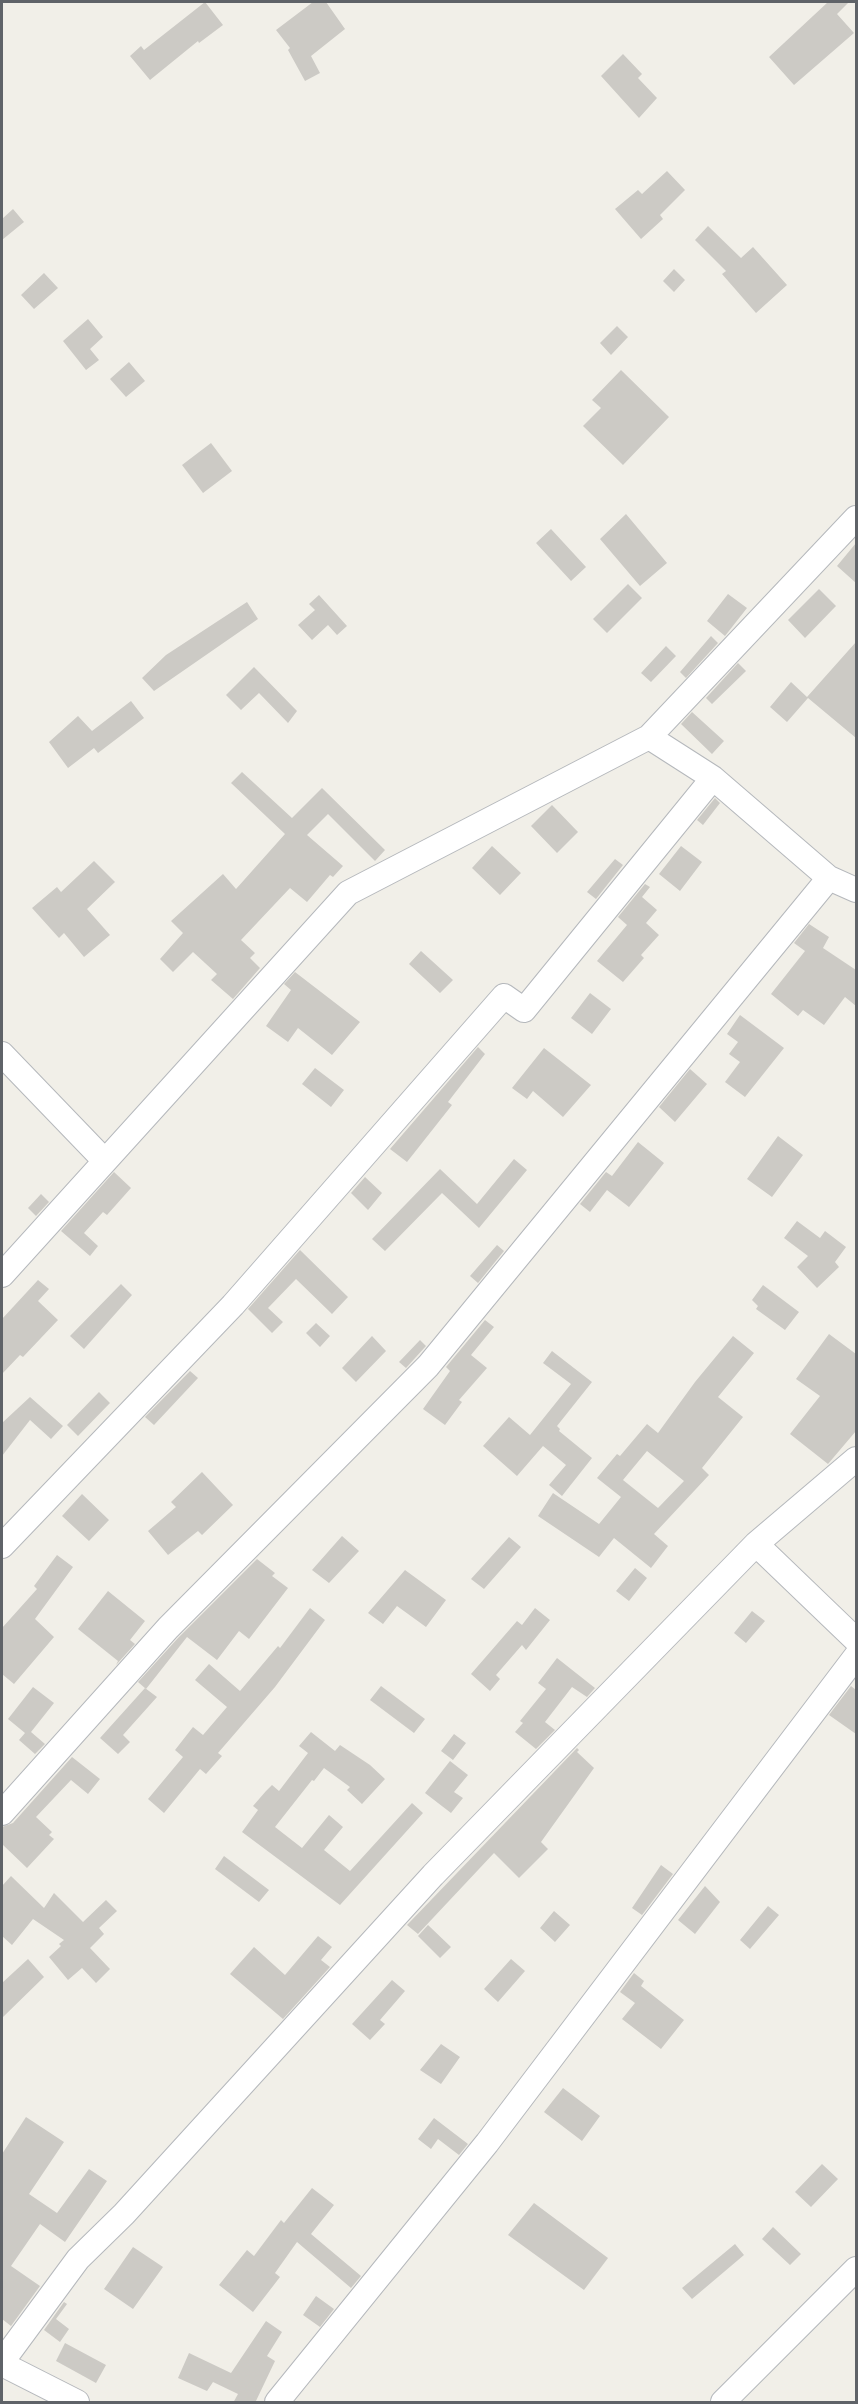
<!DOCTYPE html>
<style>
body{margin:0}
#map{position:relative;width:858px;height:2404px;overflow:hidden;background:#f1efe8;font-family:"Golos Text",sans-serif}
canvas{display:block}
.frame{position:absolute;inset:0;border:3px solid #5f6368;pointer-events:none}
</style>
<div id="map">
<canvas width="858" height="2404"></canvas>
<div class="frame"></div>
</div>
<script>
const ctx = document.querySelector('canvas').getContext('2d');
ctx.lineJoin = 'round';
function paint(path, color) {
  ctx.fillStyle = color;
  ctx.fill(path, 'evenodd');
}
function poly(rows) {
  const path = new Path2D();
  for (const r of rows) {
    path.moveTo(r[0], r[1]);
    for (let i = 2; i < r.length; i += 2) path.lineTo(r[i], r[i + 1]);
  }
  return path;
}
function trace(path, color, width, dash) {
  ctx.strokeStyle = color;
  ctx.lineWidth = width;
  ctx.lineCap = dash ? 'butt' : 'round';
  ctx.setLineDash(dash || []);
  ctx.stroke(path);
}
const building = poly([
 [205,2,223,25,199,43,198,41,150,80,130,56,141,46,144,50],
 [313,2,326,2,345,29,311,56,320,73,305,81,288,50,290,48,276,30],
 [828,2,849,2,837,14,854,33,794,85,769,57],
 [623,54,642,74,638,78,657,98,639,118,601,76],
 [667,171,685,190,660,215,663,219,641,239,615,209,638,190,642,194],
 [13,209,24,222,2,240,2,219],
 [708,226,741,258,753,247,787,285,756,313,722,274,726,271,695,240],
 [674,269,685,280,674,292,663,281],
 [44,273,58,288,34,309,21,295],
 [88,319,103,337,90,349,99,360,86,370,63,341],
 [617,326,628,337,611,355,600,343],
 [129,362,145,381,126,397,110,379],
 [621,370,669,417,623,465,583,426,601,408,592,400],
 [211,443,232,471,203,493,182,465],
 [626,514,667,563,640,586,600,539],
 [551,529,586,567,571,581,536,543],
 [856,543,856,583,837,566],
 [628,584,642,598,607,633,593,619],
 [819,589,836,606,805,638,788,620],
 [728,594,747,608,725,636,707,621],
 [319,595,347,626,337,635,328,625,312,640,298,625,315,610,309,604],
 [247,602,258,619,154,691,142,678,166,655],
 [711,636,718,643,686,678,680,672],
 [856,642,856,738,808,698,787,722,770,707,791,682,807,697],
 [666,646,676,656,651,682,641,673],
 [738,663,746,671,712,704,706,698],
 [254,667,297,711,288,723,259,693,241,710,226,695],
 [131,701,144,718,98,753,94,748,68,768,49,742,78,716,92,731],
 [692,712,724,741,712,754,681,724],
 [242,772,292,818,322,788,385,850,375,861,328,814,307,835,343,866,333,877,330,875,307,902,290,888,241,940,255,953,250,958,260,968,233,999,211,980,217,974,193,952,173,972,160,959,183,933,171,921,223,874,236,889,285,834,231,783],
 [715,798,720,803,703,825,697,820],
 [552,805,578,832,557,853,531,826],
 [492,846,521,873,500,895,472,868],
 [681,846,702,862,680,891,659,874],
 [615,859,623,865,596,899,587,892],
 [94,861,115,882,87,909,110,935,84,957,64,933,59,938,32,908,57,887,61,892],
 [645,884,650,887,642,897,657,910,646,923,659,935,641,955,644,958,623,982,597,961,627,925,618,917],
 [809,924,829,937,823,948,856,970,856,1006,845,997,824,1025,803,1010,798,1016,771,994,805,951,794,943],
 [421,951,453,980,440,993,409,964],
 [295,972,360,1022,332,1055,298,1028,288,1042,266,1026,291,990,284,984],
 [590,993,611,1009,592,1034,571,1018],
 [740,1015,784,1048,745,1097,725,1082,740,1062,729,1054,738,1042,727,1034],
 [478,1047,485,1054,448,1102,452,1105,407,1162,390,1149],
 [544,1048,591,1085,563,1117,533,1091,527,1099,512,1088],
 [315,1068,344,1090,331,1107,302,1084],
 [690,1069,707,1084,675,1122,659,1107],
 [778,1136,803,1155,772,1197,747,1179],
 [638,1142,664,1163,629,1207,607,1190,590,1212,580,1204,606,1172,612,1176],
 [514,1159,527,1170,479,1228,442,1193,385,1251,372,1239,440,1169,477,1204],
 [114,1172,131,1188,107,1215,103,1212,84,1233,98,1246,90,1256,61,1231],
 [365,1177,382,1193,368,1210,351,1193],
 [41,1194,49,1202,36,1216,28,1208],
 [797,1221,820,1238,825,1231,846,1247,835,1262,839,1267,817,1288,797,1267,808,1256,784,1238],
 [497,1245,504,1251,478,1283,470,1276],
 [300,1250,348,1297,332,1314,296,1279,268,1308,283,1322,272,1333,248,1309],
 [38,1280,49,1289,38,1301,58,1320,23,1357,20,1355,2,1374,2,1319],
 [121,1284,132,1295,84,1349,70,1336],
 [763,1285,799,1312,785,1330,756,1309,758,1306,752,1300],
 [485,1320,494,1327,471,1355,487,1368,459,1400,462,1402,445,1425,423,1409,450,1371,446,1367],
 [316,1323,330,1336,320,1347,306,1333],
 [829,1334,856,1354,856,1431,828,1464,790,1434,820,1396,796,1379],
 [372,1336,386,1351,356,1382,342,1368],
 [733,1336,754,1353,718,1397,743,1417,702,1468,709,1475,654,1534,668,1546,651,1568,614,1538,599,1557,538,1516,553,1493,599,1524,621,1497,597,1478,617,1454,620,1456,647,1424,658,1433,695,1382],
 [647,1451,684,1481,658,1508,623,1480],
 [420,1340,426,1346,406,1368,399,1362],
 [552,1351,592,1382,557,1426,560,1429,559,1431,592,1458,562,1496,549,1485,566,1465,543,1446,517,1476,483,1446,509,1417,530,1435,571,1384,543,1363],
 [190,1371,198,1378,154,1425,145,1417],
 [99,1392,110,1403,78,1436,67,1425],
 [30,1397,63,1426,51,1439,30,1420,2,1456,2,1423],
 [202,1472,233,1505,202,1535,198,1531,168,1555,148,1531,176,1507,171,1502],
 [82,1494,109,1520,89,1541,62,1516],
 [342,1536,359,1551,329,1583,312,1570],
 [509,1537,521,1547,484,1589,471,1579],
 [57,1555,73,1567,35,1619,54,1637,14,1684,2,1674,2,1628,37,1589,34,1586],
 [257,1559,275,1573,272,1576,288,1588,249,1639,239,1631,217,1660,187,1637,146,1689,138,1682,178,1638],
 [635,1568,647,1578,629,1601,616,1591],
 [405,1570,446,1600,426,1627,397,1606,383,1624,368,1613],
 [108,1591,145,1621,130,1640,135,1644,116,1665,118,1661,78,1629],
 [310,1608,325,1620,275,1687,218,1753,222,1756,206,1774,200,1769,164,1813,148,1799,183,1757,175,1750,193,1727,203,1735,227,1707,195,1680,209,1664,240,1691,278,1646,280,1648],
 [535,1608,550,1620,526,1650,522,1645,496,1675,500,1679,490,1691,471,1674,517,1621,522,1625],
 [752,1611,765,1621,746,1643,734,1633],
 [557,1658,595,1688,587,1697,572,1687,545,1722,555,1730,536,1749,515,1732,523,1723,520,1721,546,1689,538,1683],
 [381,1686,425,1719,414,1733,370,1700],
 [851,1686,856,1690,856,1734,829,1715],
 [33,1687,54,1703,31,1732,45,1744,35,1754,19,1740,25,1733,8,1719],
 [145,1688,157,1697,123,1735,130,1742,118,1754,100,1738],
 [311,1732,335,1751,340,1745,370,1765,385,1779,362,1804,347,1790,350,1787,324,1768,314,1781,312,1780,275,1827,302,1848,329,1815,343,1827,324,1850,350,1871,412,1803,423,1813,340,1905,242,1832,258,1810,253,1806,266,1791,272,1785,279,1791,308,1753,299,1746],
 [454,1734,466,1743,453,1760,441,1751],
 [577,1748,579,1750,577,1752,594,1768,541,1842,548,1849,519,1878,494,1853,418,1934,407,1925],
 [72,1757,100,1779,88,1794,71,1780,36,1817,52,1832,49,1835,54,1839,27,1868,2,1844,2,1827,13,1823],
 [450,1761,468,1775,454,1792,463,1798,451,1813,425,1793],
 [224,1856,269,1890,259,1902,215,1869],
 [661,1865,673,1874,642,1915,632,1908],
 [11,1876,44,1908,54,1893,83,1922,106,1900,117,1911,99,1928,104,1934,90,1948,110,1969,96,1983,82,1968,68,1980,49,1957,61,1946,59,1944,64,1940,33,1919,12,1945,2,1936,2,1886],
 [705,1886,720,1902,695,1934,678,1920],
 [768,1906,779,1915,750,1949,740,1940],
 [554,1911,570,1925,555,1942,540,1928],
 [428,1925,451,1947,440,1958,418,1936],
 [318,1936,332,1947,321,1960,330,1967,283,2019,230,1974,254,1947,285,1975],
 [28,1959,44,1977,2,2018,2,1983],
 [511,1959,525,1971,498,2002,484,1989],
 [634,1973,644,1981,641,1986,684,2020,661,2049,622,2019,635,2003,620,1992],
 [392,1980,405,1991,380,2020,385,2024,370,2040,352,2024],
 [441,2044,460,2057,441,2084,420,2070],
 [563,2088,600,2116,582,2141,544,2112],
 [26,2117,64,2142,29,2194,57,2213,89,2169,107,2181,65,2242,40,2224,11,2266,40,2286,11,2326,2,2319,2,2154],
 [434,2118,468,2144,459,2155,438,2139,431,2149,418,2139],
 [822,2164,838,2179,811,2207,795,2192],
 [312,2188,334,2205,311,2234,361,2276,351,2288,297,2242,275,2273,280,2277,253,2312,219,2285,247,2250,254,2256,281,2220,284,2223],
 [534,2203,608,2258,584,2290,508,2235],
 [773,2227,801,2254,790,2265,762,2239],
 [735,2244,744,2255,692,2299,682,2288],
 [133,2247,163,2267,133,2309,104,2289],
 [316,2296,334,2309,320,2327,303,2315],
 [64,2302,67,2304,56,2319,69,2329,60,2342,44,2330],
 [266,2321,282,2332,267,2356,275,2361,255,2403,233,2403,238,2394,213,2382,207,2391,178,2378,189,2353,231,2373],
 [65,2343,106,2365,96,2383,56,2361]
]);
const minor = poly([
 [649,737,713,778,829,878,856,890],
 [2,1054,104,1160],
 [2,1275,348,893,649,737,856,518],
 [756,1544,856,1640],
 [2,1546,233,1305,504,996,524,1010,713,778],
 [2,1813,168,1628,428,1366,829,878],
 [2,2362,78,2259,124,2214,433,1875,756,1544,856,1459],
 [2,2364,77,2402],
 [277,2402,487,2143,856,1656],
 [723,2402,856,2269]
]);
paint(building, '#cccac5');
trace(minor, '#b5b8bc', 26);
trace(minor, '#fff', 24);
</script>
